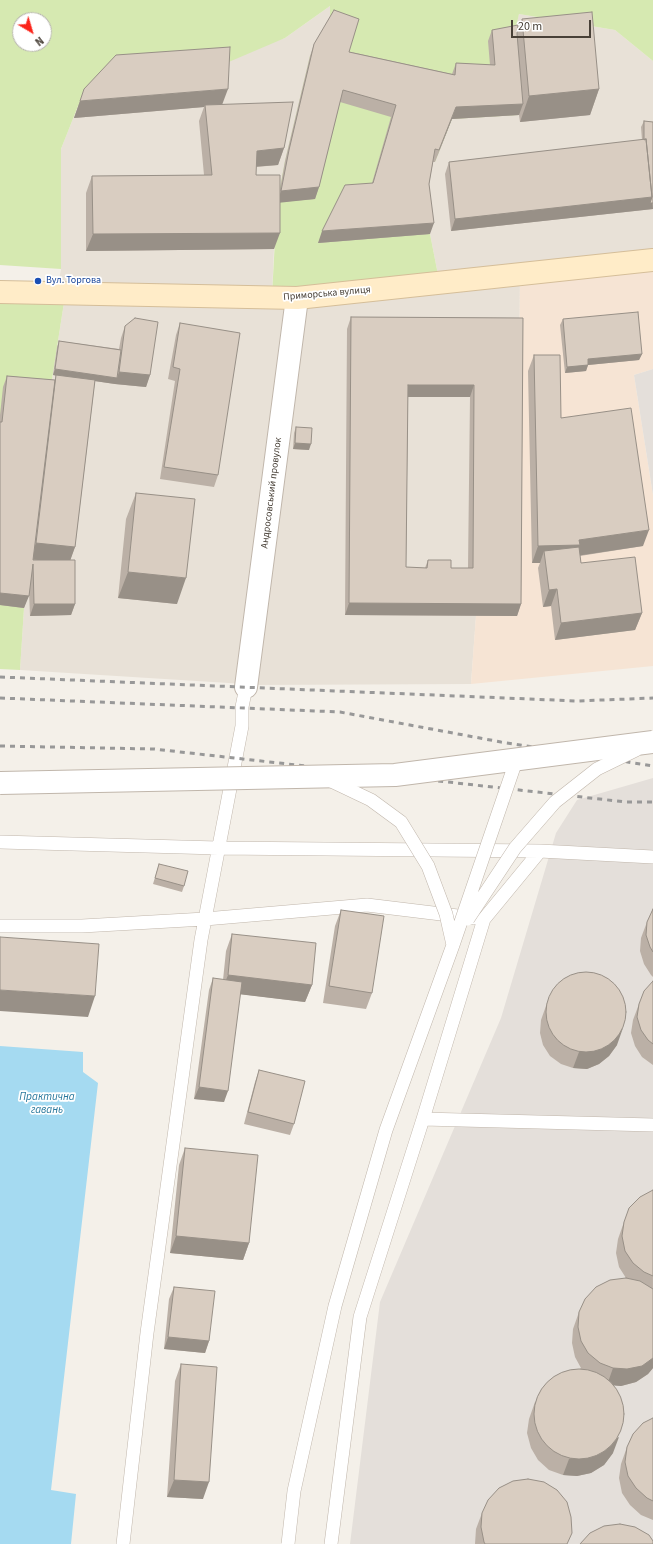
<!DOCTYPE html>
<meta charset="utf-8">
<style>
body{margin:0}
#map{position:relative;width:653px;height:1544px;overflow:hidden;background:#f4f0e9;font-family:"Source Sans 3",sans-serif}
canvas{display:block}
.north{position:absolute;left:12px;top:12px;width:40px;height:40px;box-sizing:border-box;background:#fff;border:1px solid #b6b3af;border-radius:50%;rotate:142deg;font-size:11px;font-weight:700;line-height:16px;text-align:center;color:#484037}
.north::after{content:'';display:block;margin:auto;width:14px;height:18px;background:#fb2319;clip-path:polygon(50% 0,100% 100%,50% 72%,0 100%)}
.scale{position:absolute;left:511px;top:20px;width:80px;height:18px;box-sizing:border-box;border:2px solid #484037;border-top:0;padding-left:5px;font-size:12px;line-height:14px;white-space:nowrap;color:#484037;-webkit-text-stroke:3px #fff;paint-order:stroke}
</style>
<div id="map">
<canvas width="653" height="1544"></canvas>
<div class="north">N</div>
<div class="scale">20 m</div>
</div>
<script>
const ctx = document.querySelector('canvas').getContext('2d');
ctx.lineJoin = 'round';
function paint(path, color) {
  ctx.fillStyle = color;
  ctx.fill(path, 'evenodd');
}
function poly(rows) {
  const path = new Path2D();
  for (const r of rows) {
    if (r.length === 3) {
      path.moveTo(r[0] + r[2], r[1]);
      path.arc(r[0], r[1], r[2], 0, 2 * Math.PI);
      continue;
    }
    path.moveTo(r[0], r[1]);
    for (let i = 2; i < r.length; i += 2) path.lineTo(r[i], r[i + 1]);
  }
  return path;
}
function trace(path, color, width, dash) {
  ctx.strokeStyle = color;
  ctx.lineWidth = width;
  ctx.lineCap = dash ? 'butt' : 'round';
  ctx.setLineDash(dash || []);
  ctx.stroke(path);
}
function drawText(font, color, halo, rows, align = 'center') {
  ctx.font = font + ' "Source Sans 3",sans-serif';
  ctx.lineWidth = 3.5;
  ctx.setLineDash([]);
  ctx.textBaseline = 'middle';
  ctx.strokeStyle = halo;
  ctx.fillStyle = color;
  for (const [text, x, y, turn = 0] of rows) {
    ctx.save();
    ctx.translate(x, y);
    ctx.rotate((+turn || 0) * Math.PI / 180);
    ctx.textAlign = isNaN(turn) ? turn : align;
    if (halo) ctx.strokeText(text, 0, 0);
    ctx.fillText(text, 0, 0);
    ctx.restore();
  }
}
const residential = poly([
 [330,6,330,22,274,249,272,295,57,292,61,269,61,149,78,106,285,38],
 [519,14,615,30,653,61,653,251,439,280,430,234,425,196,430,161,435,162,452,119,513,37],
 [520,277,517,616,476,616,471,684,250,685,298,299],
 [65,296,295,299,245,684,20,670,24,608,50,392]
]);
const commercial = poly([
 [653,261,653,369,634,375,653,495,653,666,471,684,476,615,517,616,520,277]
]);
const industrial = poly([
 [653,369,653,495,634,375],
 [653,778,653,1544,350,1544,380,1302,501,1018,556,833,577,800]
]);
const green = poly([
 [0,0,653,0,653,61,615,30,519,14,512,45,519,115,452,119,435,162,431,161,425,196,430,234,439,280,272,295,277,203,285,161,310,56,330,22,330,6,285,38,224,64,78,106,61,149,61,269,0,265],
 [20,20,44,20,44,44,20,44],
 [0,293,65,296,50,392,24,608,20,670,0,669]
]);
const water = poly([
 [0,1046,83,1052,83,1072,98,1083,51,1490,76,1494,71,1544,0,1544]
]);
const lane = poly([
 [0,842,218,848,540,851,653,857],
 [0,926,82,926,205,919,367,905,474,918],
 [423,1119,653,1125],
 [123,1544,147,1333,201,940,242,726,242,707,246,687],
 [331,1544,360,1317,423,1119,484,919,540,851]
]);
const street = poly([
 [246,687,297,298]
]);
const secondary = poly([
 [0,292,297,298,653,260]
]);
const rail = poly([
 [0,677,577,701,653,698],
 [0,698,340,712,501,742,653,766],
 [0,746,154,749,626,802,653,802]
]);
const laneBridge = poly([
 [329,780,371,800,401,822,428,866,446,914,453,945],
 [468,919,515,848,555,802,597,769,636,750],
 [288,1544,294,1491,335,1306,386,1130,453,945,516,761]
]);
const streetBridge = poly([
 [0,783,395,775,653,742]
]);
const wall = poly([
 [522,19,599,89,590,115,520,122,519,115,452,119,435,162,433,162,429,184,430,234,318,243,372,183,391,117,340,102,319,187,315,199,280,202,274,249,86,251,86,193,92,176,204,175,199,121,204,107,74,118,80,101,223,104,284,148,278,165,256,167,256,175,280,189,285,161,310,56,314,44,452,74,456,63,490,65,488,41,492,30,517,33],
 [644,121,653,122,653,209,451,231,445,174,449,162,642,140,641,127],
 [351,317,523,318,521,604,517,616,345,615,347,329],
 [408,397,470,397,468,568,451,568,428,560,425,568,406,567],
 [563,319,642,354,639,360,588,365,586,371,565,373,560,325],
 [180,323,218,475,214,487,160,479,175,381,168,379,176,335],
 [125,326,150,375,146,387,115,384,95,381,75,547,70,560,75,604,71,615,30,616,29,592,24,608,0,605,0,415,3,387,7,376,55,380,56,375,58,376,53,375,57,347,59,341,119,349,121,338],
 [534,355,561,418,643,546,580,556,581,563,642,613,635,630,555,640,551,606,543,607,538,568,540,563,532,563,528,371],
 [296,427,309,450,293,449,294,433],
 [136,493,177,604,118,598,126,519],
 [159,864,184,886,182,892,153,884],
 [653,909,653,977,651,975,644,964,640,951,641,938,647,922],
 [341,910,372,993,366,1009,323,1003,335,926],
 [232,934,312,985,305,1002,240,994,224,1102,194,1099,209,990,213,978,223,980,226,951],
 [653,981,653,1065,642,1057,635,1046,631,1033,633,1020,639,1004],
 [547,1003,617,1045,609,1056,599,1064,587,1069,573,1068,561,1064,550,1056,543,1045,540,1033,541,1020],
 [259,1070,294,1124,290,1135,244,1124,255,1082],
 [185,1148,249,1243,243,1260,170,1253,179,1165],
 [653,1190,653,1368,648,1374,636,1382,621,1386,614,1385,613,1453,604,1465,591,1473,577,1476,563,1475,549,1470,538,1460,531,1448,527,1433,529,1419,535,1402,581,1368,575,1357,572,1343,573,1329,579,1312,626,1278,619,1267,616,1253,618,1239,624,1222],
 [174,1287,209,1341,205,1353,164,1349,169,1299],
 [181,1364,203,1499,167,1497,175,1381],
 [653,1418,653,1520,641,1515,630,1505,622,1493,619,1478,621,1464,627,1447],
 [482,1513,568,1544,475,1544,476,1529]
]);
const shadedWall = poly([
 [228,89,222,105,205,105,204,107,74,118,80,101],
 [599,89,590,115,520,122,529,96],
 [523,104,519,115,452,119,435,162,456,107],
 [284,148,278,165,251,167,257,151],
 [319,187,315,199,277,203,281,191],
 [652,197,653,209,451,231,455,219],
 [434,223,430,234,318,243,322,231],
 [280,233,274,249,86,251,93,234],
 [642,354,639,360,588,365,586,371,565,373,567,367,588,359],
 [55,369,117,378,119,372,150,375,146,387,115,384,53,375],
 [408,385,474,385,470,397,403,397],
 [295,443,311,444,309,450,293,449],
 [649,530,643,546,576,556,544,551,540,563,532,563,538,546],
 [36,543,75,547,69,564,30,559],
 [128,572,186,578,177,604,118,598],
 [557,589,551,606,543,607,549,590],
 [0,593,29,596,24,608,0,605],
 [349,603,521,604,517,616,345,615],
 [34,604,75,604,71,615,30,616],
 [642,613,635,630,555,640,561,623],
 [228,975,312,985,305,1002,221,992],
 [0,990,95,996,88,1017,0,1011],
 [623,1028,617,1045,609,1056,599,1064,587,1069,573,1068,579,1052],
 [199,1087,228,1091,224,1102,194,1099],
 [176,1236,249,1243,243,1260,170,1253],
 [168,1337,209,1341,205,1353,164,1349],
 [653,1358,653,1368,648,1374,636,1382,621,1386,607,1385,613,1368],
 [619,1437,613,1453,604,1465,591,1473,577,1476,563,1475,569,1459],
 [174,1480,209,1482,203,1499,167,1497]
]);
const building = poly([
 [334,10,359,19,349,52,455,75,456,63,495,65,492,30,518,25,517,34,523,104,456,107,439,150,435,149,429,184,434,223,322,231,345,185,373,183,396,105,343,90,319,187,281,191,289,150,314,44,334,10],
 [592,12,599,89,529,96,522,19,592,12],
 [230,47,228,89,80,101,84,89,116,55,230,47],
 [293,102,284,148,257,151,256,175,280,175,280,233,93,234,92,176,212,175,205,105,293,102],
 [644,121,653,122,653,203,650,203,652,197,646,139,644,140,644,121],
 [646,139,652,197,455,219,449,162,646,139],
 [638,312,642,354,588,359,588,365,567,367,563,319,638,312],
 [351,317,523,318,521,604,349,603,351,317],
 [408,385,474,385,473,568,451,568,451,560,428,560,427,568,406,567,408,385],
 [135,318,158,322,150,375,119,372,125,326,135,318],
 [180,323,240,333,218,475,164,467,180,369,173,367,180,323],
 [59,341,121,350,117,378,55,369,59,341],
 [534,355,560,355,561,418,631,408,649,530,579,540,580,545,538,546,534,355],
 [56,375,95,380,75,547,36,543,56,375],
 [7,376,55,380,33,560,75,560,75,604,34,604,33,564,29,596,0,593,0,422,2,422,7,376],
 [296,427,312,428,311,444,295,443,296,427],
 [136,493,195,499,186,578,128,572,136,493],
 [579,547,581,563,635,557,642,613,561,623,557,589,549,590,544,551,579,547],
 [159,864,188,871,184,886,155,878,159,864],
 [653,909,653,952,650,947,646,935,647,922,653,909],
 [341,910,384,916,372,993,329,986,341,910],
 [232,934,316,943,312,985,228,975,232,934],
 [0,937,99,944,95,996,0,990,0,937],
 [586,1012,40],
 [213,978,242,982,228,1091,199,1087,213,978],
 [653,981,653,1044,648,1040,641,1030,637,1017,639,1004,644,991,653,981],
 [259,1070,305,1081,294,1124,248,1112,259,1070],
 [185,1148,258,1155,249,1243,176,1236,185,1148],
 [653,1190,653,1276,644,1272,633,1263,625,1251,622,1236,624,1222,629,1208,640,1197,653,1190],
 [626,1278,640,1281,653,1289,653,1358,642,1366,627,1369,613,1368,600,1363,588,1353,581,1341,578,1327,579,1312,585,1299,596,1287,610,1280,626,1278],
 [174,1287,215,1291,209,1341,168,1337,174,1287],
 [181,1364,217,1367,209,1482,174,1480,181,1364],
 [579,1414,45],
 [653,1418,653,1501,647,1498,636,1488,628,1476,625,1462,627,1447,633,1434,643,1423,653,1418],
 [528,1479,544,1482,557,1490,567,1502,571,1517,572,1533,567,1544,485,1544,484,1542,481,1527,482,1513,488,1500,499,1488,513,1481,528,1479],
 [620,1524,635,1527,649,1535,653,1541,653,1544,580,1544,590,1533,604,1526,620,1524]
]);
const markers = [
 [38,281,4,"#1a4fb4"]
];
const transitNames = [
 ["Вул. Торгова",46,281]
];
const streetNames = [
 ["Приморська вулиця",327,294,-5],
 ["Андросовський провулок",272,493,-83]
];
const waterNames = [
 ["Практична",47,1098],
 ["гавань",47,1111]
];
paint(residential, '#e8e1d7');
paint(commercial, '#f6e4d4');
paint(industrial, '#e4dfda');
paint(green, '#d6e9b1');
paint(water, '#a5daf1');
trace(lane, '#c0b6ab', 14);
trace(street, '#c0b6ab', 24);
trace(secondary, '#d5be99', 24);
trace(lane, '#fff', 13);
trace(street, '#fff', 22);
trace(secondary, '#ffecc8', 22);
trace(rail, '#989898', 3, [5, 5]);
trace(laneBridge, '#c0b6ab', 14, []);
trace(streetBridge, '#c0b6ab', 24, []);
trace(laneBridge, '#fff', 13);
trace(streetBridge, '#fff', 22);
paint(wall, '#bbb0a6');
paint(shadedWall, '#989087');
paint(building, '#d9cdc1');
trace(building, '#989087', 1);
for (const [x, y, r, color] of markers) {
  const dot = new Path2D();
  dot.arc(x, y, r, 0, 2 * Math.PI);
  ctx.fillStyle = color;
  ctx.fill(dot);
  trace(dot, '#fff', 1.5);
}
drawText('10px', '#164399', '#fff', transitNames, 'left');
drawText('10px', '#484037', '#fff', streetNames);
drawText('italic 11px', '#2a799d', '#fff', waterNames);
</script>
